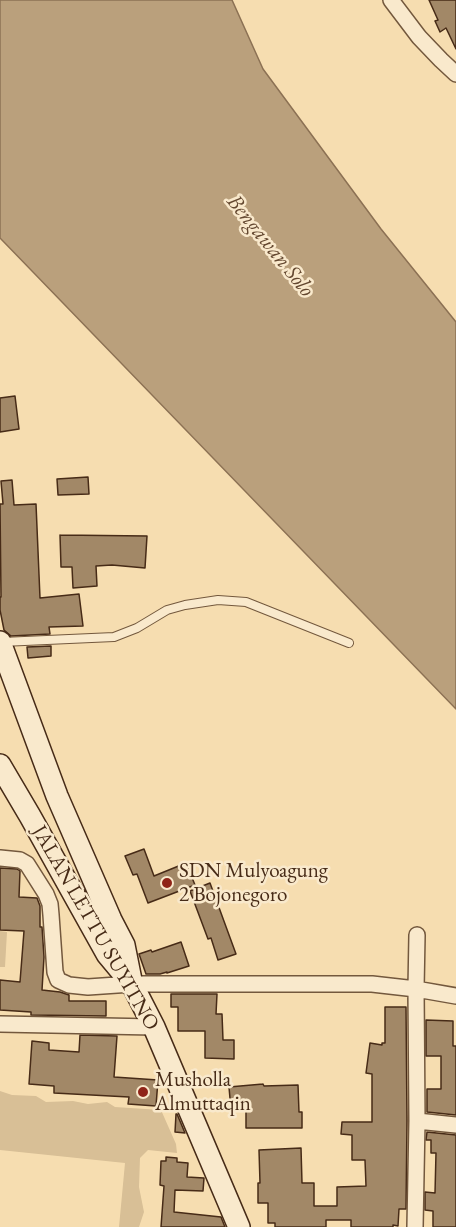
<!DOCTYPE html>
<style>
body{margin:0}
canvas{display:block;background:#f6ddb0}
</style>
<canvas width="456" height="1227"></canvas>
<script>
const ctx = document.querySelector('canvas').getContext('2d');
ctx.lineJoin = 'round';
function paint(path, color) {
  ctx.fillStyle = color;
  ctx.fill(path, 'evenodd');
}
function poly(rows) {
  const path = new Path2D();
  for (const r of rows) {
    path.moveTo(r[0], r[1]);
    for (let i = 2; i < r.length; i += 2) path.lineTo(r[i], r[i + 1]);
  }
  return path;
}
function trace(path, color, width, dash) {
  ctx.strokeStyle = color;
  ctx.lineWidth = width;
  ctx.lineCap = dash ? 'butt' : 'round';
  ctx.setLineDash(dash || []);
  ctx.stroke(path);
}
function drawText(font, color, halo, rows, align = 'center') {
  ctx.font = font + ' "EB Garamond",serif';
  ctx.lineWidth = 5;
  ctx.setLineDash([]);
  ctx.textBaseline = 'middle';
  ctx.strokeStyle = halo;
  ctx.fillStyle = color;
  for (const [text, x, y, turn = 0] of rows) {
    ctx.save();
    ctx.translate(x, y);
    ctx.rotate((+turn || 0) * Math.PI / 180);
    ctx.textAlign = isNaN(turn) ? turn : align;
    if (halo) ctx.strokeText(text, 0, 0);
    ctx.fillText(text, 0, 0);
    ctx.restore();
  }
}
const green = poly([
 [0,931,7,932,5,967,0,967],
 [0,1091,12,1095,36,1096,46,1102,73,1101,88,1104,107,1102,115,1107,161,1110,176,1144,177,1153,148,1150,140,1158,139,1187,144,1212,139,1227,119,1227,125,1163,0,1150]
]);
const water = poly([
 [0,0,232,0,263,69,381,229,456,322,456,709,0,238,0,0]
]);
const building = poly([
 [429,0,456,0,456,49,446,28,440,32,435,21,438,20,429,0],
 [15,396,19,429,0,432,0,398,15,396],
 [88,477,89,494,58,495,57,479,88,477],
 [12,480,14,505,36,504,40,598,79,594,83,626,49,627,50,634,11,636,4,630,0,610,0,597,1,597,0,504,3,504,1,481,12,480],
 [60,535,147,536,145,568,112,565,96,566,97,586,73,588,72,567,61,567,60,535],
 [51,646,51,656,28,658,27,647,51,646],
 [144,849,154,876,186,863,195,885,148,903,137,874,133,875,125,856,144,849],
 [0,868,17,869,20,871,19,897,37,898,40,906,40,927,42,927,44,957,42,990,60,992,69,995,69,1001,106,1001,106,1016,31,1015,31,1012,0,1010,0,980,20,982,24,931,0,930,0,868],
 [210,883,236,954,218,960,211,938,208,939,190,891,210,883],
 [181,942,189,966,167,973,167,972,160,974,146,974,139,954,151,950,152,952,181,942],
 [171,994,217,994,216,1014,222,1014,223,1040,234,1040,234,1059,205,1058,205,1031,178,1031,178,1007,171,1007,171,994],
 [385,1007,406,1007,407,1121,406,1209,399,1209,398,1226,393,1225,393,1227,351,1227,351,1220,326,1220,326,1227,275,1227,275,1223,268,1223,268,1203,258,1203,258,1183,260,1183,259,1150,301,1148,302,1183,314,1183,314,1206,337,1206,337,1187,366,1186,365,1160,352,1160,352,1135,341,1134,342,1122,372,1122,372,1074,366,1073,370,1043,382,1045,382,1043,385,1043,385,1007],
 [426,1020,453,1021,453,1046,456,1046,456,1115,427,1112,427,1089,441,1089,441,1056,426,1056,426,1020],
 [80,1035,117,1036,114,1077,158,1080,156,1106,128,1104,129,1097,54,1093,54,1086,29,1084,32,1041,49,1043,49,1050,79,1052,80,1035],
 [263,1084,264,1086,298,1085,299,1112,302,1112,302,1128,246,1128,246,1108,231,1110,229,1087,263,1084],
 [176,1114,177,1114,185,1133,175,1132,176,1114],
 [427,1132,456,1135,456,1227,433,1227,433,1211,425,1210,425,1192,435,1193,436,1153,431,1153,431,1140,426,1140,427,1132],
 [166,1157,177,1158,177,1162,188,1163,187,1177,204,1178,203,1191,175,1190,174,1212,221,1217,225,1227,161,1227,164,1186,160,1185,161,1161,166,1161,166,1157]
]);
const service = poly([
 [2,642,114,637,137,628,167,610,185,605,218,600,246,602,349,643]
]);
const minor = poly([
 [391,0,419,37,441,60,456,74],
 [0,858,20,860,27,864,46,894,50,904,51,915,55,972,58,980,69,985,88,987,132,984,372,984,416,989,456,996],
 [0,1024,154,1027],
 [417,1121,456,1125],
 [415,1227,417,1121,416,989,417,935]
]);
const secondary = poly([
 [0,642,57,796,111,920,124,945,131,980],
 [0,765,30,816,107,954,132,984,154,1027,239,1227]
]);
const markers = [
 [167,883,6,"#8f2418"],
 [143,1092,6,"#8f2418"]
];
const poiNames = [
 ["SDN Mulyoagung",179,871],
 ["2 Bojonegoro",179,895],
 ["Musholla",155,1080],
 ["Almuttaqin",155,1104]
];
const streetNames = [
 ["JALAN LETTU SUYITNO",95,928,60]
];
const waterNames = [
 ["Bengawan Solo",270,246,51]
];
paint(green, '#d8bf96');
paint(water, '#baa07c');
trace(water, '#8c7154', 1.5);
paint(building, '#a28867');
trace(building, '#472b17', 1.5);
trace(service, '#73583d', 10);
trace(minor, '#73583d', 18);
trace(secondary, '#472b17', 24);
trace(service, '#f9e9cc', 8);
trace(minor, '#f9e9cc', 15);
trace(secondary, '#f9e9cc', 21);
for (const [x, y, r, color] of markers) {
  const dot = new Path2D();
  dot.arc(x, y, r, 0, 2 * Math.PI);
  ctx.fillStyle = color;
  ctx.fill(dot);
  trace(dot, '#f9e9cc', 2);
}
drawText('21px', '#472b17', '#f9e9cc', poiNames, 'left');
drawText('21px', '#472b17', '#f9e9cc', streetNames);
drawText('italic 22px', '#644830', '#f9e9cc', waterNames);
</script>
